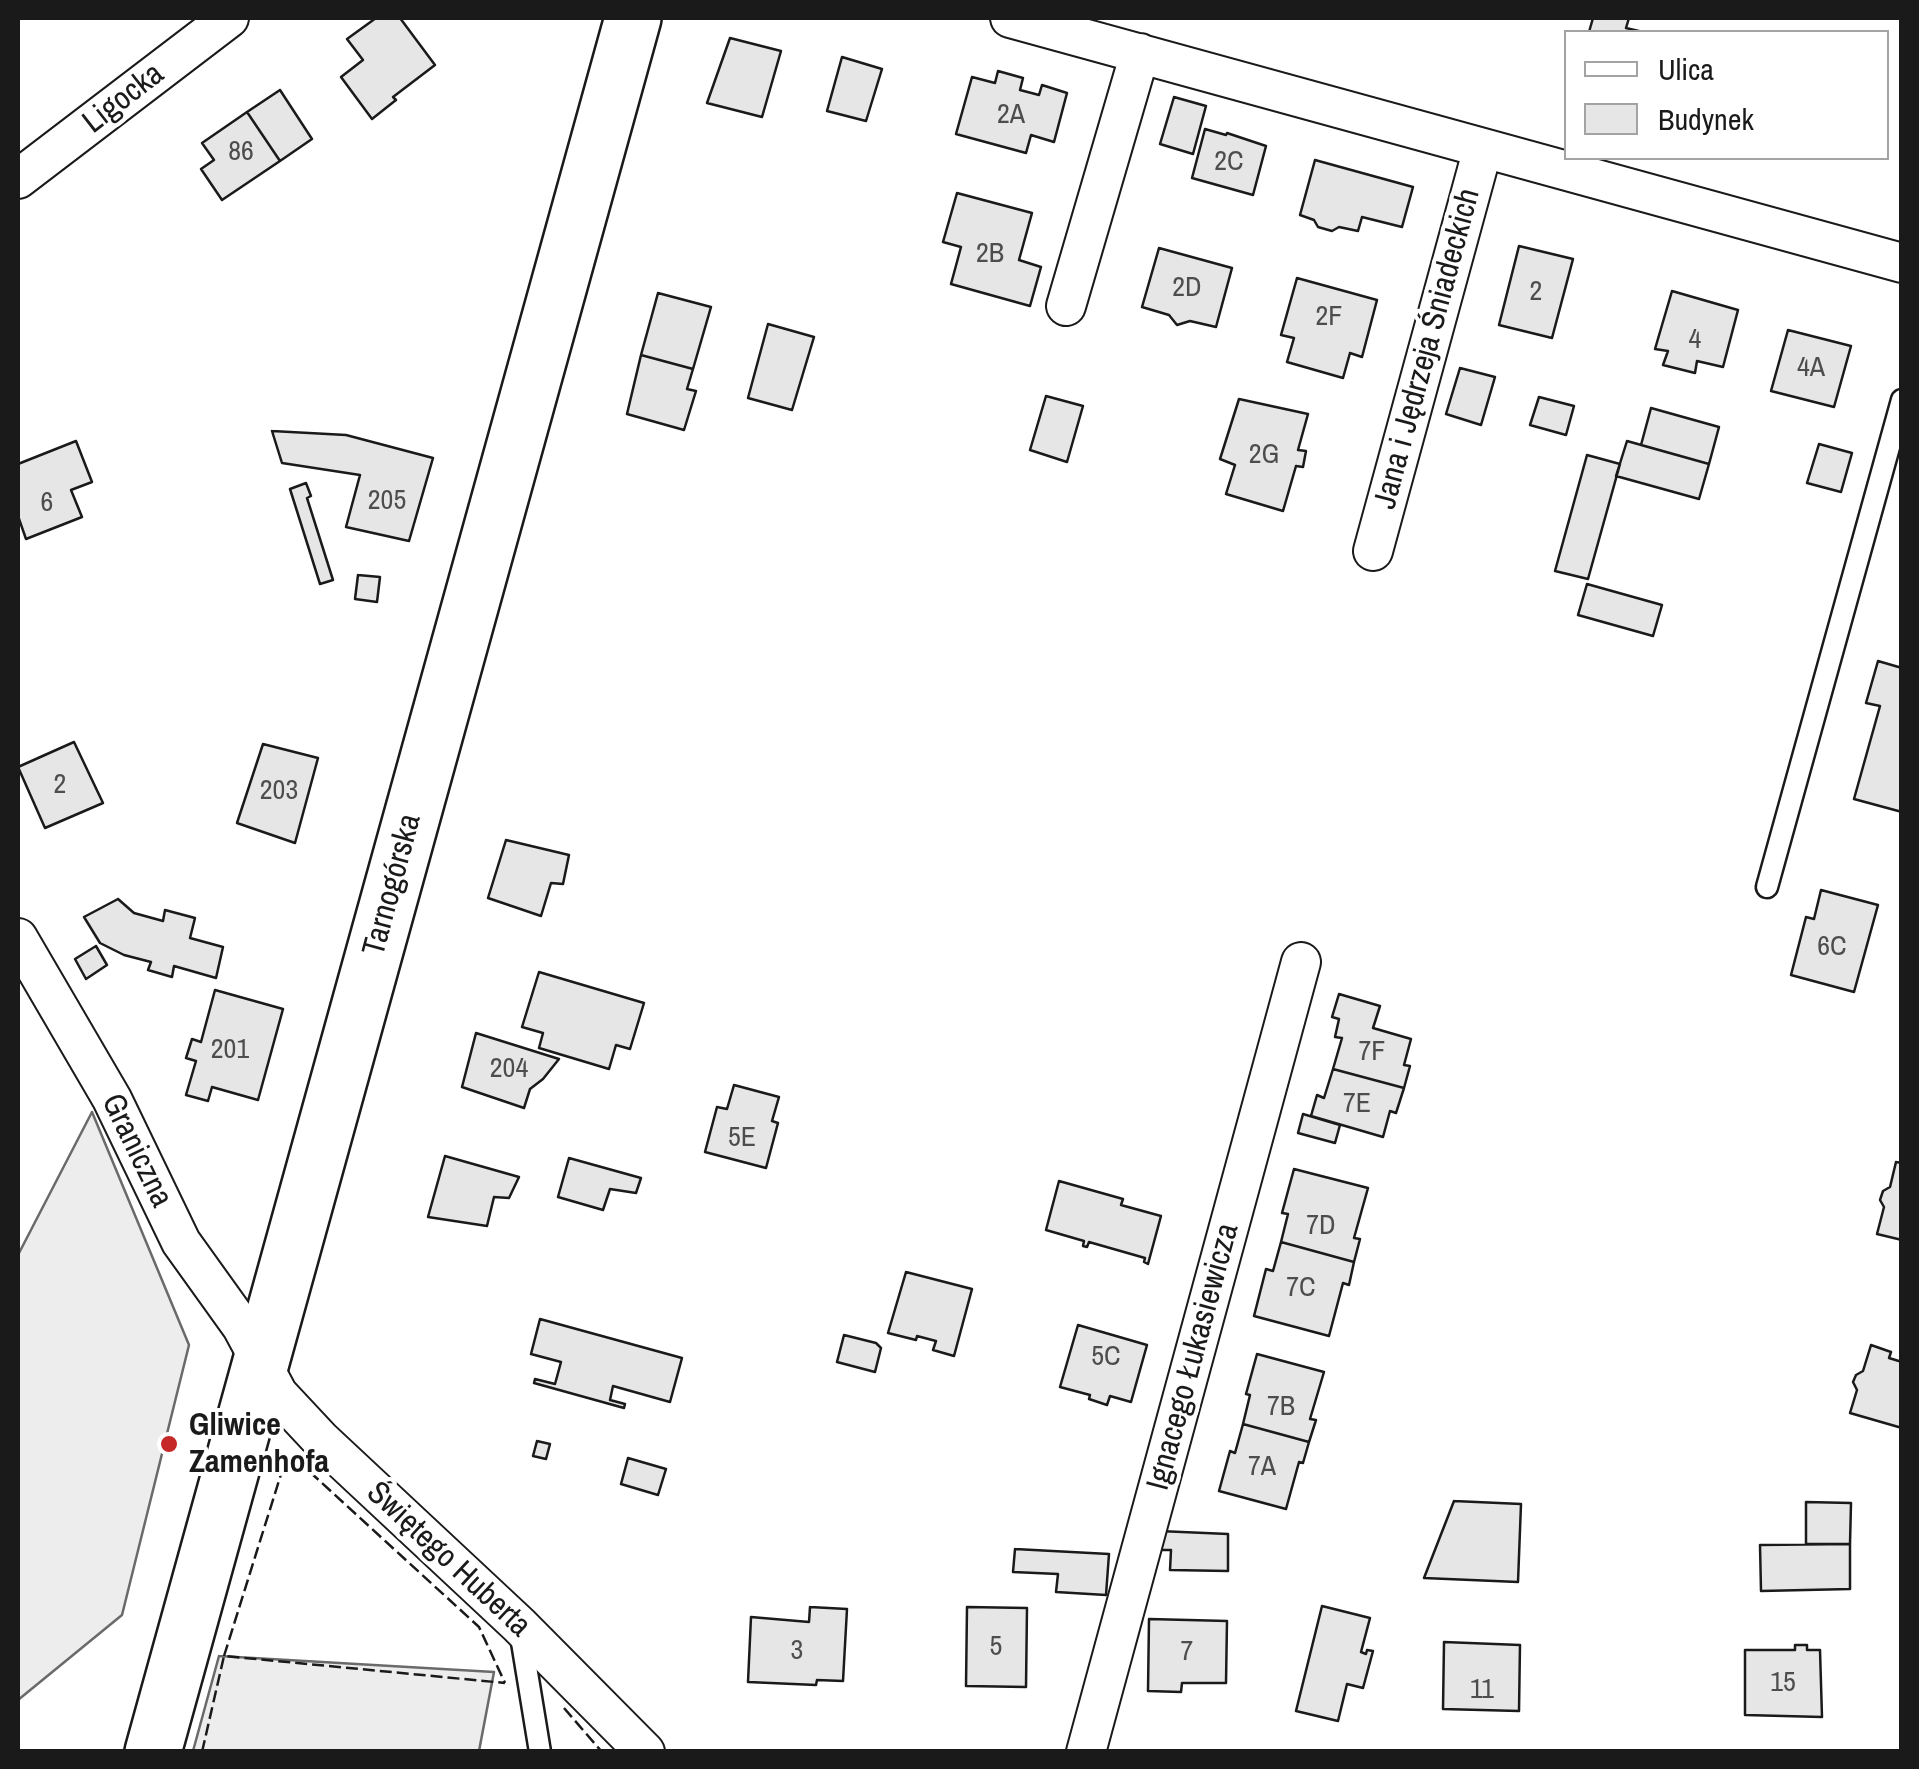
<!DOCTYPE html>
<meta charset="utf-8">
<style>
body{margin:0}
#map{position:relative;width:1919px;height:1769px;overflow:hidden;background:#fff;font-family:"Archivo Narrow",sans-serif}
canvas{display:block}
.frame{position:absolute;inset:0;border:20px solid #1a1a1a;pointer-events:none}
.legend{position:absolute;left:1564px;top:30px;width:325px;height:130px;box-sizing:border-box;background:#fff;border:2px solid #a3a3a3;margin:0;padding:12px 18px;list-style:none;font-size:30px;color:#1a1a1a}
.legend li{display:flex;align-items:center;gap:20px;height:50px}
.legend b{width:50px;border:2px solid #a3a3a3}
</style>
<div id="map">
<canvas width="1919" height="1769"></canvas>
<div class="frame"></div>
<ul class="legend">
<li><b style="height:12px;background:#fff"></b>Ulica</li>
<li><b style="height:28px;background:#e6e6e6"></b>Budynek</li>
</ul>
</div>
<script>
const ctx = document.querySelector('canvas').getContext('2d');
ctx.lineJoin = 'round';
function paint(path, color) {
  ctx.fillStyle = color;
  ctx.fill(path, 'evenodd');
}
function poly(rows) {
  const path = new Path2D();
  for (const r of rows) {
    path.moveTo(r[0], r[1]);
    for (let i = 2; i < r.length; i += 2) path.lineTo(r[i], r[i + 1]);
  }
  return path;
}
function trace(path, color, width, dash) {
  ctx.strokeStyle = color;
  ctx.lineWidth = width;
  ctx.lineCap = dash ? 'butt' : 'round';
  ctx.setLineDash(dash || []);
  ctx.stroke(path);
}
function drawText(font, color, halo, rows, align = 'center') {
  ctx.font = font + ' "Archivo Narrow",sans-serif';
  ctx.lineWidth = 8;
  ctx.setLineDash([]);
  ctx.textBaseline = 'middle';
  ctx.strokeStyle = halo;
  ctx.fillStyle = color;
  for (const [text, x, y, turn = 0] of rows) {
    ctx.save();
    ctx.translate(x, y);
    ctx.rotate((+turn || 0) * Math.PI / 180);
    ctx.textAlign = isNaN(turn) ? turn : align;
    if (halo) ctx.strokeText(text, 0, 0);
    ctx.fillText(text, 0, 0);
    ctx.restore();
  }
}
const built = poly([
 [92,1112,189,1345,122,1615,18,1700,18,1255,92,1112],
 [219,1656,494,1672,479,1751,193,1751,219,1656]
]);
const building = poly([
 [376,18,400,18,435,65,393,97,396,100,372,119,341,77,363,60,347,39,376,18],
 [1593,18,1629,18,1626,28,1643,32,1589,32,1593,18],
 [730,38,781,51,762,117,707,103,730,38],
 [842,57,882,69,866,121,827,111,842,57],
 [998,71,1023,78,1020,90,1039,95,1042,85,1067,93,1054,142,1031,135,1026,153,956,134,972,77,995,83,998,71],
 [280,90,312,139,280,161,247,112,280,90],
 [1174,97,1206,106,1193,154,1160,144,1174,97],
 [247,112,280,161,222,200,201,169,214,160,202,143,247,112],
 [1205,129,1226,135,1227,133,1266,146,1253,195,1192,178,1205,129],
 [1315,160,1413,187,1402,227,1362,217,1358,231,1339,227,1332,231,1318,227,1314,220,1300,215,1315,160],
 [957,193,1032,213,1019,260,1041,267,1030,306,951,284,961,247,943,242,957,193],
 [1519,246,1573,259,1552,338,1499,325,1519,246],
 [1159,248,1232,268,1216,327,1190,321,1177,325,1169,315,1142,307,1159,248],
 [1297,278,1377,300,1362,357,1350,353,1343,378,1287,362,1294,338,1281,335,1297,278],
 [1672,291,1738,310,1723,367,1697,361,1695,373,1663,365,1668,351,1655,349,1672,291],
 [658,293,711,307,693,369,641,355,658,293],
 [768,324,814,337,792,410,748,398,768,324],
 [1788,330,1851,346,1834,407,1771,391,1788,330],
 [641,355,693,369,687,389,696,391,684,430,627,414,641,355],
 [1460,368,1495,377,1481,425,1446,414,1460,368],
 [1046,396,1083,406,1067,462,1030,450,1046,396],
 [1539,397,1574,406,1566,435,1530,425,1539,397],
 [1239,399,1308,414,1298,450,1306,451,1303,467,1296,466,1283,511,1226,494,1235,465,1220,459,1239,399],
 [1651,408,1719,427,1709,464,1641,445,1651,408],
 [272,431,346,435,433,458,409,541,346,527,360,475,282,463,272,431],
 [76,441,92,482,71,490,82,517,26,539,18,516,18,464,76,441],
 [1627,441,1709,464,1699,499,1616,476,1627,441],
 [1819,444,1852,453,1841,492,1807,483,1819,444],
 [1587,455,1620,464,1588,579,1555,571,1587,455],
 [306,483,311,496,307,498,333,580,320,584,290,489,306,483],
 [358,575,380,577,377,602,355,599,358,575],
 [1587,584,1662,605,1653,636,1578,615,1587,584],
 [1878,661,1902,668,1902,812,1854,799,1880,706,1866,703,1878,661],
 [74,742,103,803,45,828,18,767,74,742],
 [263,744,318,758,295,843,237,823,263,744],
 [506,840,569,855,563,884,551,883,541,916,488,898,506,840],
 [1821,890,1878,905,1854,992,1791,975,1806,917,1814,919,1821,890],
 [118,899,134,913,163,921,165,910,195,918,190,938,223,947,216,978,174,966,172,977,148,970,151,962,124,955,100,943,84,917,118,899],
 [96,946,107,965,86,979,75,959,96,946],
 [539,972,644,1003,630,1049,616,1045,609,1069,539,1048,543,1033,522,1027,539,972],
 [215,990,283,1009,258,1100,212,1087,208,1101,186,1095,196,1061,186,1058,192,1039,201,1042,215,990],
 [1339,994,1380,1006,1373,1028,1411,1039,1404,1065,1410,1066,1404,1088,1333,1069,1342,1038,1335,1037,1339,1019,1332,1017,1339,994],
 [476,1033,559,1059,543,1079,530,1089,524,1108,462,1087,476,1033],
 [1333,1069,1404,1088,1396,1113,1390,1111,1383,1137,1311,1116,1317,1095,1324,1098,1333,1069],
 [734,1085,779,1097,772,1121,778,1123,766,1168,705,1152,717,1107,727,1109,734,1085],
 [1303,1114,1340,1125,1335,1143,1298,1133,1303,1114],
 [445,1156,519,1177,509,1198,494,1197,487,1226,428,1217,445,1156],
 [569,1158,641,1178,636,1193,610,1189,603,1210,558,1197,569,1158],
 [1896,1162,1902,1163,1902,1240,1877,1234,1884,1207,1880,1200,1883,1191,1890,1187,1896,1162],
 [1294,1169,1368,1188,1354,1238,1360,1239,1354,1262,1281,1242,1288,1214,1282,1213,1294,1169],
 [1059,1181,1123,1199,1121,1205,1161,1216,1148,1264,1144,1262,1145,1258,1089,1242,1087,1247,1083,1246,1084,1241,1046,1230,1059,1181],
 [1281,1242,1354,1262,1349,1285,1343,1283,1329,1336,1254,1316,1266,1269,1273,1271,1281,1242],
 [906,1272,972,1289,954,1356,933,1350,936,1341,917,1336,916,1340,888,1333,906,1272],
 [540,1319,682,1358,670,1402,613,1386,610,1400,625,1404,624,1408,534,1383,535,1379,555,1384,561,1362,531,1354,540,1319],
 [1078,1325,1147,1345,1131,1402,1110,1396,1107,1405,1089,1399,1090,1395,1060,1387,1078,1325],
 [844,1335,876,1343,881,1348,875,1372,837,1362,844,1335],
 [1871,1345,1891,1352,1889,1358,1902,1362,1902,1428,1850,1413,1857,1390,1853,1382,1856,1375,1863,1371,1871,1345],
 [1257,1354,1324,1372,1310,1419,1316,1420,1309,1442,1243,1424,1250,1395,1246,1394,1257,1354],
 [1243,1424,1309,1442,1303,1463,1299,1462,1286,1509,1219,1491,1230,1451,1235,1453,1243,1424],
 [537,1441,550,1444,546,1459,533,1456,537,1441],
 [628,1458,666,1469,658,1495,621,1484,628,1458],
 [1454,1501,1521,1504,1518,1582,1424,1578,1454,1501],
 [1806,1502,1851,1503,1850,1544,1806,1544,1806,1502],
 [1159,1531,1228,1534,1228,1571,1170,1570,1171,1550,1159,1550,1159,1531],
 [1850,1544,1850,1589,1761,1591,1760,1545,1850,1544],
 [1015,1549,1109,1554,1106,1595,1056,1592,1058,1574,1013,1572,1015,1549],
 [1322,1606,1370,1618,1361,1652,1366,1654,1367,1650,1373,1651,1363,1688,1347,1684,1338,1721,1296,1711,1322,1606],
 [810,1607,847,1609,843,1681,817,1680,816,1685,748,1682,751,1617,809,1622,810,1607],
 [967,1607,1027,1608,1026,1687,966,1686,967,1607],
 [1149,1619,1227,1621,1226,1683,1182,1683,1181,1692,1148,1691,1149,1619],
 [1444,1642,1520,1645,1519,1711,1443,1709,1444,1642],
 [1795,1645,1807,1645,1807,1650,1820,1650,1822,1717,1745,1715,1745,1650,1795,1650,1795,1645]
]);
const lane = poly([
 [1767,887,1902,400],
 [520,1630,540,1752]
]);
const street = poly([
 [1010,18,1902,263],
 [18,179,229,18],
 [1066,306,1140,53],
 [1373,551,1483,148],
 [18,938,112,1099,181,1242,242,1327,278,1394,321,1440,519,1625,645,1752],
 [1086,1752,1301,962]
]);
const primary = poly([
 [153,1752,633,18]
]);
const fence = poly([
 [224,1656,282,1471,311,1473,479,1627,505,1683],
 [564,1708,602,1752],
 [202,1752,224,1656,505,1683]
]);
const markers = [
 [169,1444,10,"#c62828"]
];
const numberNames = [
 ["2A",1011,115],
 ["86",241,152],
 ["2C",1229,162],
 ["2B",990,254],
 ["2D",1187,288],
 ["2",1536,292],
 ["2F",1329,317],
 ["4",1695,340],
 ["4A",1811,368],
 ["2G",1264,455],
 ["205",387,501],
 ["6",47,503],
 ["2",60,785],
 ["203",279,791],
 ["6C",1832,947],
 ["201",230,1050],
 ["7F",1372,1052],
 ["204",509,1069],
 ["7E",1357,1104],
 ["5E",742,1138],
 ["7D",1321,1226],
 ["7C",1301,1288],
 ["5C",1106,1357],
 ["7B",1281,1407],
 ["7A",1262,1467],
 ["5",996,1647],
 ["3",797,1651],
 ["7",1187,1652],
 ["15",1783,1683],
 ["11",1482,1690]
];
const streetNames = [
 ["Ligocka",124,99,-38],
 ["Jana i Jędrzeja Śniadeckich",1428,349,-75],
 ["Tarnogórska",393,885,-75],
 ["Graniczna",136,1151,64],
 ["Ignacego Łukasiewicza",1194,1357,-75],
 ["Świętego Huberta",448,1560,43]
];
const poiNames = [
 ["Gliwice",189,1426],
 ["Zamenhofa",189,1463]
];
paint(built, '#ededed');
trace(built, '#6a6a6a', 2.5);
paint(building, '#e6e6e6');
trace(building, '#1a1a1a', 2.5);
trace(lane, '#1a1a1a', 25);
trace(street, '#1a1a1a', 42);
trace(primary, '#1a1a1a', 60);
trace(lane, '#fff', 20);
trace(street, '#fff', 38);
trace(primary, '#fff', 55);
trace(fence, '#1a1a1a', 2.5, [12, 5]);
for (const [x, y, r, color] of markers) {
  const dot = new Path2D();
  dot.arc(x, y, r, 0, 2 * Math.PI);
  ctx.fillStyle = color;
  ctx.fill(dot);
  trace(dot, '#fff', 4);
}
drawText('28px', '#4d4d4d', null, numberNames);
drawText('32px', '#1a1a1a', '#fff', streetNames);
drawText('bold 32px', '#1a1a1a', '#fff', poiNames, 'left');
</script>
